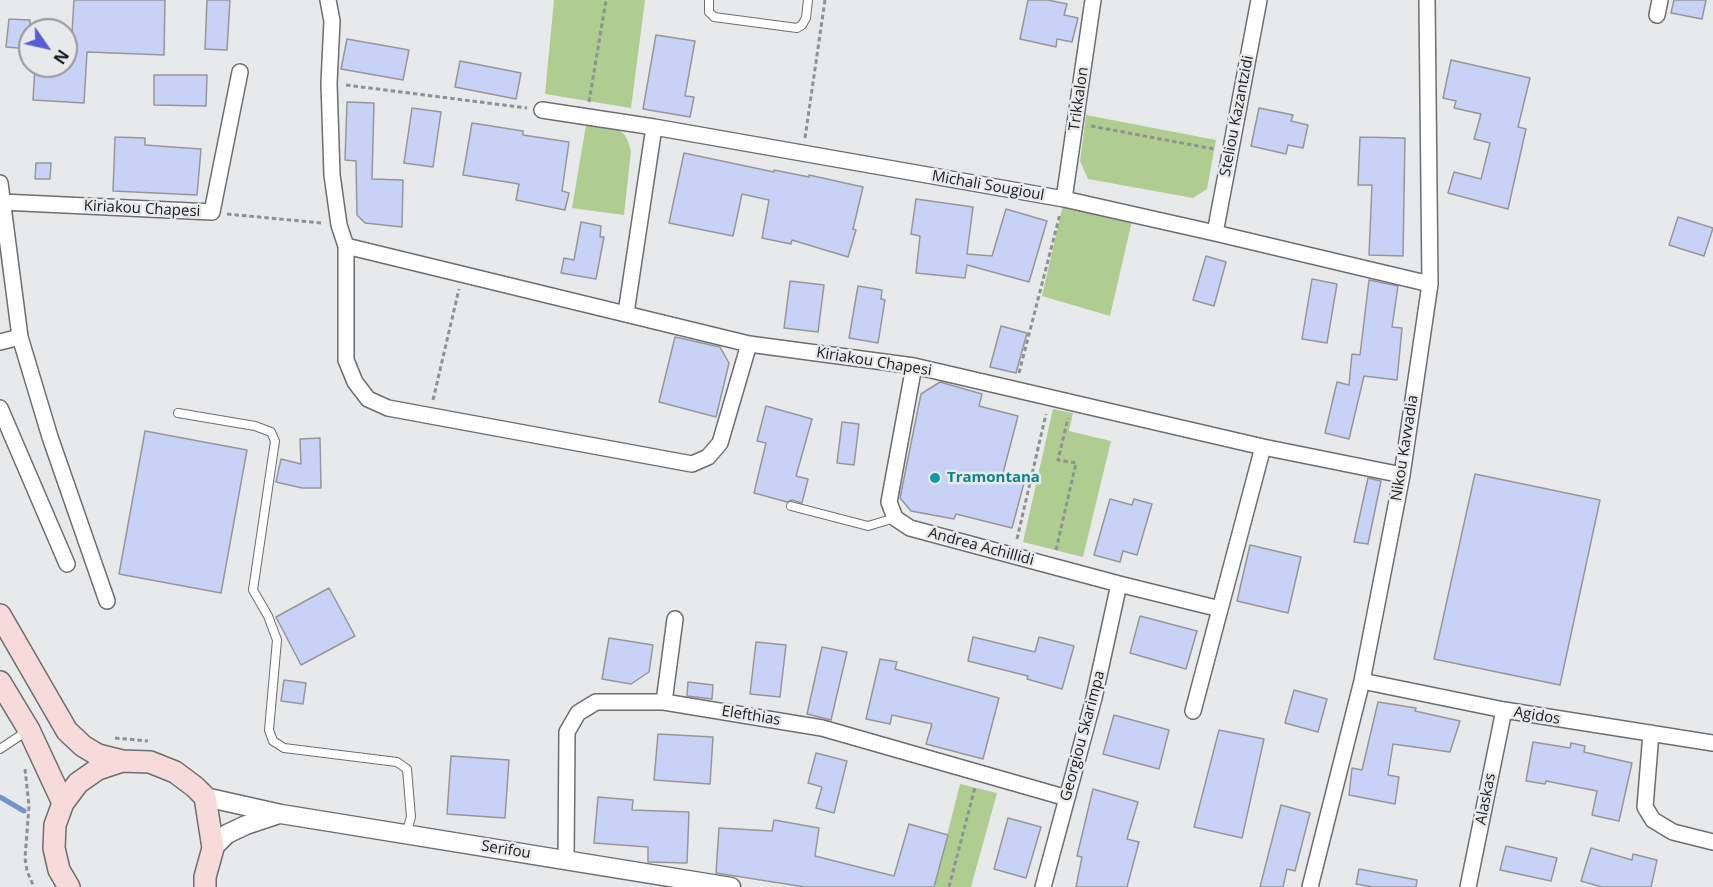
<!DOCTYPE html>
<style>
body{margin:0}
#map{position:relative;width:1713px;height:887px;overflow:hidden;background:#e8e9eb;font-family:"Open Sans",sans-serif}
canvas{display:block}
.north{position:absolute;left:18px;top:18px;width:60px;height:60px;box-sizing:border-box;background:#e8e9eb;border:2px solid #969798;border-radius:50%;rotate:124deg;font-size:16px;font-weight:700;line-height:24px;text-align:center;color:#1b1b1c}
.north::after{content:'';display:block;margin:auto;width:21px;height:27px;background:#595dd4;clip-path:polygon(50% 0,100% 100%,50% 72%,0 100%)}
</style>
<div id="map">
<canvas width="1713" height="887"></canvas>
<div class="north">N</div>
</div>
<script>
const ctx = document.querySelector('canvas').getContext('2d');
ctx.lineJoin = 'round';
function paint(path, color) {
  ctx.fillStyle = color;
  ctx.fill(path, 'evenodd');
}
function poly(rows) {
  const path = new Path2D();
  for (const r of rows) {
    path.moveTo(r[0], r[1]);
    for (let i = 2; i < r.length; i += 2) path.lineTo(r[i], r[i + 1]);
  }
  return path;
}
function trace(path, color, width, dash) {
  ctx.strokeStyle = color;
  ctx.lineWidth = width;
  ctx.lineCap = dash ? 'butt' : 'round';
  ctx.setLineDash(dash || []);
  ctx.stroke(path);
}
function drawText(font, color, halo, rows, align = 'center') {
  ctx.font = font + ' "Open Sans",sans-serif';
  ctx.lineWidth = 5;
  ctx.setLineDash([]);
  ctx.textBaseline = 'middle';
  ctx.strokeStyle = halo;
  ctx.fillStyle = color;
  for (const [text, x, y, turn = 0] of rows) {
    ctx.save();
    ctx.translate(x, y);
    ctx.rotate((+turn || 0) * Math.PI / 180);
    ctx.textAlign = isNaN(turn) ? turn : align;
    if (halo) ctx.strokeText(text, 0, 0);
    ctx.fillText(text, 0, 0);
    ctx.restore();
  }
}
const green = poly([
 [554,0,645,0,631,108,545,94],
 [1086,115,1216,140,1207,189,1193,198,1088,179,1080,161],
 [586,125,618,130,624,134,628,141,631,151,624,215,572,208],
 [1063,205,1132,221,1110,316,1042,296],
 [1053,409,1073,413,1069,431,1111,441,1083,557,1023,542],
 [960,784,997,793,971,887,934,887]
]);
const stream = poly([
 [0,797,24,811]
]);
const building = poly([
 [74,0,165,0,164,55,87,52,84,103,33,100,35,66,70,65,74,0],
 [207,0,230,0,227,50,205,49,207,0],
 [1028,0,1048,0,1067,4,1064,15,1078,18,1072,42,1057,39,1056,47,1020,39,1028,0],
 [1674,0,1706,0,1702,19,1671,13,1674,0],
 [9,19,30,20,30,49,6,47,9,19],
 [656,35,695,41,685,96,694,97,690,117,643,109,656,35],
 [347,39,409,50,403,80,341,69,347,39],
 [1451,60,1530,78,1518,127,1526,129,1508,209,1448,193,1454,172,1481,179,1490,143,1474,139,1481,114,1454,108,1456,101,1443,98,1451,60],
 [460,61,521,73,516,99,455,87,460,61],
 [154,75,207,75,206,106,154,105,154,75],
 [347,102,374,103,372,179,403,180,402,227,365,223,357,215,356,161,345,160,347,102],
 [412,108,441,112,433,167,404,163,412,108],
 [1259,108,1293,115,1291,121,1308,125,1303,148,1288,145,1286,154,1251,146,1259,108],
 [472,123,523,131,523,135,569,142,562,191,569,193,565,210,516,200,519,184,463,175,472,123],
 [115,137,145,138,145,145,201,149,197,195,113,191,115,137],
 [1360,137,1405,138,1403,256,1369,255,1372,185,1358,185,1360,137],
 [684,153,774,172,774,170,809,177,809,175,863,187,853,229,856,230,848,257,792,240,791,244,762,238,769,200,742,194,733,236,669,223,684,153],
 [36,163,51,163,50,179,35,179,36,163],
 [916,199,973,207,967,254,992,256,1006,209,1047,221,1029,282,967,265,965,278,916,273,920,236,911,234,916,199],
 [1678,217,1713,228,1704,256,1669,245,1678,217],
 [581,222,601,226,600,237,604,237,596,279,561,273,564,258,574,260,581,222],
 [1206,256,1226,262,1214,306,1193,300,1206,256],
 [1312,279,1337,284,1327,343,1302,339,1312,279],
 [1369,280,1398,286,1392,327,1402,328,1397,380,1364,376,1349,439,1325,433,1337,382,1349,385,1352,354,1360,355,1369,280],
 [790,281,824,285,818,332,784,328,790,281],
 [858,286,882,290,881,299,885,300,878,343,849,338,858,286],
 [1001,326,1027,333,1016,373,990,367,1001,326],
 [675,337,720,347,729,363,716,417,659,402,675,337],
 [940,382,982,394,979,406,1018,416,1003,473,1025,479,1012,528,956,514,954,519,911,511,900,498,921,394,940,382],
 [766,406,812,419,796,476,808,479,802,503,792,500,787,502,754,493,766,443,757,441,766,406],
 [842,422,859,424,854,465,837,463,842,422],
 [145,431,247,450,221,593,119,574,145,431],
 [320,438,321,488,302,488,276,482,281,459,301,464,300,439,320,438],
 [1475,474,1600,500,1560,685,1434,659,1475,474],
 [1368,478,1381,481,1368,544,1354,542,1368,478],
 [1110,499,1132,505,1134,499,1152,504,1137,555,1123,551,1120,562,1094,555,1110,499],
 [1250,545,1301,557,1288,613,1237,601,1250,545],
 [329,588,355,636,301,665,276,617,329,588],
 [1140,616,1197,631,1186,669,1130,653,1140,616],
 [973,637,1035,652,1039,637,1074,646,1062,689,1027,679,1028,676,968,661,973,637],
 [609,638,653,645,649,672,631,684,602,679,609,638],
 [756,642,786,645,780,697,750,694,756,642],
 [822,647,847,652,831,720,807,714,822,647],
 [880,659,897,662,895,669,999,698,983,759,926,744,932,724,892,715,890,724,866,719,880,659],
 [284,680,306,683,303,704,281,701,284,680],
 [688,682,713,685,712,699,687,696,688,682],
 [1294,690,1327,699,1318,732,1285,723,1294,690],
 [1378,702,1416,708,1415,711,1460,721,1450,752,1393,744,1388,775,1399,777,1395,804,1349,795,1352,768,1362,770,1378,702],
 [1114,715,1169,730,1159,769,1103,754,1114,715],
 [1219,730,1264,739,1242,838,1194,827,1219,730],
 [658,734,713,737,710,784,654,780,658,734],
 [1533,742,1570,748,1571,743,1585,746,1584,752,1632,763,1619,821,1592,815,1597,791,1546,781,1545,784,1526,781,1533,742],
 [816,753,847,761,834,813,816,808,822,787,808,783,816,753],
 [451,756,509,760,505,818,447,814,451,756],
 [1093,789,1138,802,1127,839,1139,842,1127,887,1076,887,1082,857,1077,856,1093,789],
 [598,797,633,800,632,810,689,812,687,863,648,862,648,847,594,843,598,797],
 [1281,805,1310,813,1295,871,1287,869,1283,887,1260,887,1281,805],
 [1008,818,1041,827,1026,878,994,869,1008,818],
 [774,820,819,828,815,856,894,876,909,824,948,835,934,887,805,887,716,873,719,828,772,831,774,820],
 [1506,846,1557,858,1551,881,1500,870,1506,846],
 [1591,848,1632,860,1633,854,1657,860,1651,887,1602,887,1581,881,1591,848],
 [1359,869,1417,880,1416,887,1373,887,1356,884,1359,869]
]);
const path = poly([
 [346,85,527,108],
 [589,102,606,0],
 [1091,126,1214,149],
 [805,138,825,0],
 [227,214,322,223],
 [1019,373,1060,214],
 [433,400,459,289],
 [1017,539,1046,414],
 [1056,550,1076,463,1058,460,1068,418],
 [115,738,148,741],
 [25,769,29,806,25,858,27,871,34,887],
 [949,887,975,787]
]);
const service = poly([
 [709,0,709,12,714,17,797,28,802,25,806,18,808,0],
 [178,413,255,426,271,432,275,441,253,590,268,616,277,640,269,730,273,741,284,748,397,762,407,769,411,817,406,834],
 [791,506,868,526,895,518],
 [0,749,27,731]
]);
const minor = poly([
 [328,0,332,21,329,83,332,175,339,225,346,246,346,360,355,382,368,399,388,408,692,464,708,457,720,443,749,344],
 [1657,15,1660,0],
 [542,110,654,127,1064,199,1215,233,1430,284],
 [0,183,20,337,50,437,107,601],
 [1064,199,1093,0],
 [2,202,212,212,240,72],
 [1215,233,1259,0],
 [346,246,749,344,914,366,1263,447,1402,475],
 [626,313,654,127],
 [0,342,20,337],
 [914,366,889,502,895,518,910,528,1119,584,1220,609],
 [0,408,67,564],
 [1362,681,1504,710,1713,743],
 [664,702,675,619],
 [1193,711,1263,447],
 [1651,733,1645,807,1653,820,1673,832,1713,842],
 [566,860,567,732,578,713,596,702,664,702,822,728,1067,798],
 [1043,887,1094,698,1119,584],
 [1310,887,1362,681,1402,475,1430,284,1427,0],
 [1468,887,1504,710]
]);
const tertiary = poly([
 [205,797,281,814,731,887],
 [213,848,227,834,246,825,279,814]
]);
const secondary = poly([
 [0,615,67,731,83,746,98,755,122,761,150,762,175,772,195,787,205,797,213,848,205,877,205,887],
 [0,682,29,730,63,803],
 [69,887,59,870,54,848,55,825,63,803,78,783,98,769,122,761]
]);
const markers = [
 [935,478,6,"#0f9aa8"]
];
const streetNames = [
 ["Trikkalon",1079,99,-82],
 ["Steliou Kazantzidi",1237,116,-79],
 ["Michali Sougioul",988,186,10],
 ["Kiriakou Chapesi",142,209,3],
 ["Kiriakou Chapesi",874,362,9],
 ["Nikou Kavvadia",1405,448,-81],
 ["Andrea Achillidi",981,547,15],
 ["Elefthias",751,716,9],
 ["Agidos",1537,716,9],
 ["Georgiou Skarimpa",1083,736,-75],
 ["Alaskas",1486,799,-79],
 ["Serifou",506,850,9]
];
const cultureNames = [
 ["Tramontana",947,478]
];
paint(green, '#b0cd91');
trace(stream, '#7493c9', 5);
paint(building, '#c8d2f7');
trace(building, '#969799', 1.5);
trace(service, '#6d6e70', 10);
trace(minor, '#6d6e70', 18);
trace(tertiary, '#6d6e70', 21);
trace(secondary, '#6d6e70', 24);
trace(path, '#909192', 3, [4.5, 3]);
trace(service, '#fff', 8);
trace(minor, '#fff', 15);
trace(tertiary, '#fff', 18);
trace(secondary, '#f7dbda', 21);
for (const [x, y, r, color] of markers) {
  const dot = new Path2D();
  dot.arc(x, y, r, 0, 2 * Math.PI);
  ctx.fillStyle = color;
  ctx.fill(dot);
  trace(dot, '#e8e9eb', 2);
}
drawText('15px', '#1b1b1c', '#e8e9eb', streetNames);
drawText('bold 15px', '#0d838f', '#e8e9eb', cultureNames, 'left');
</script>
